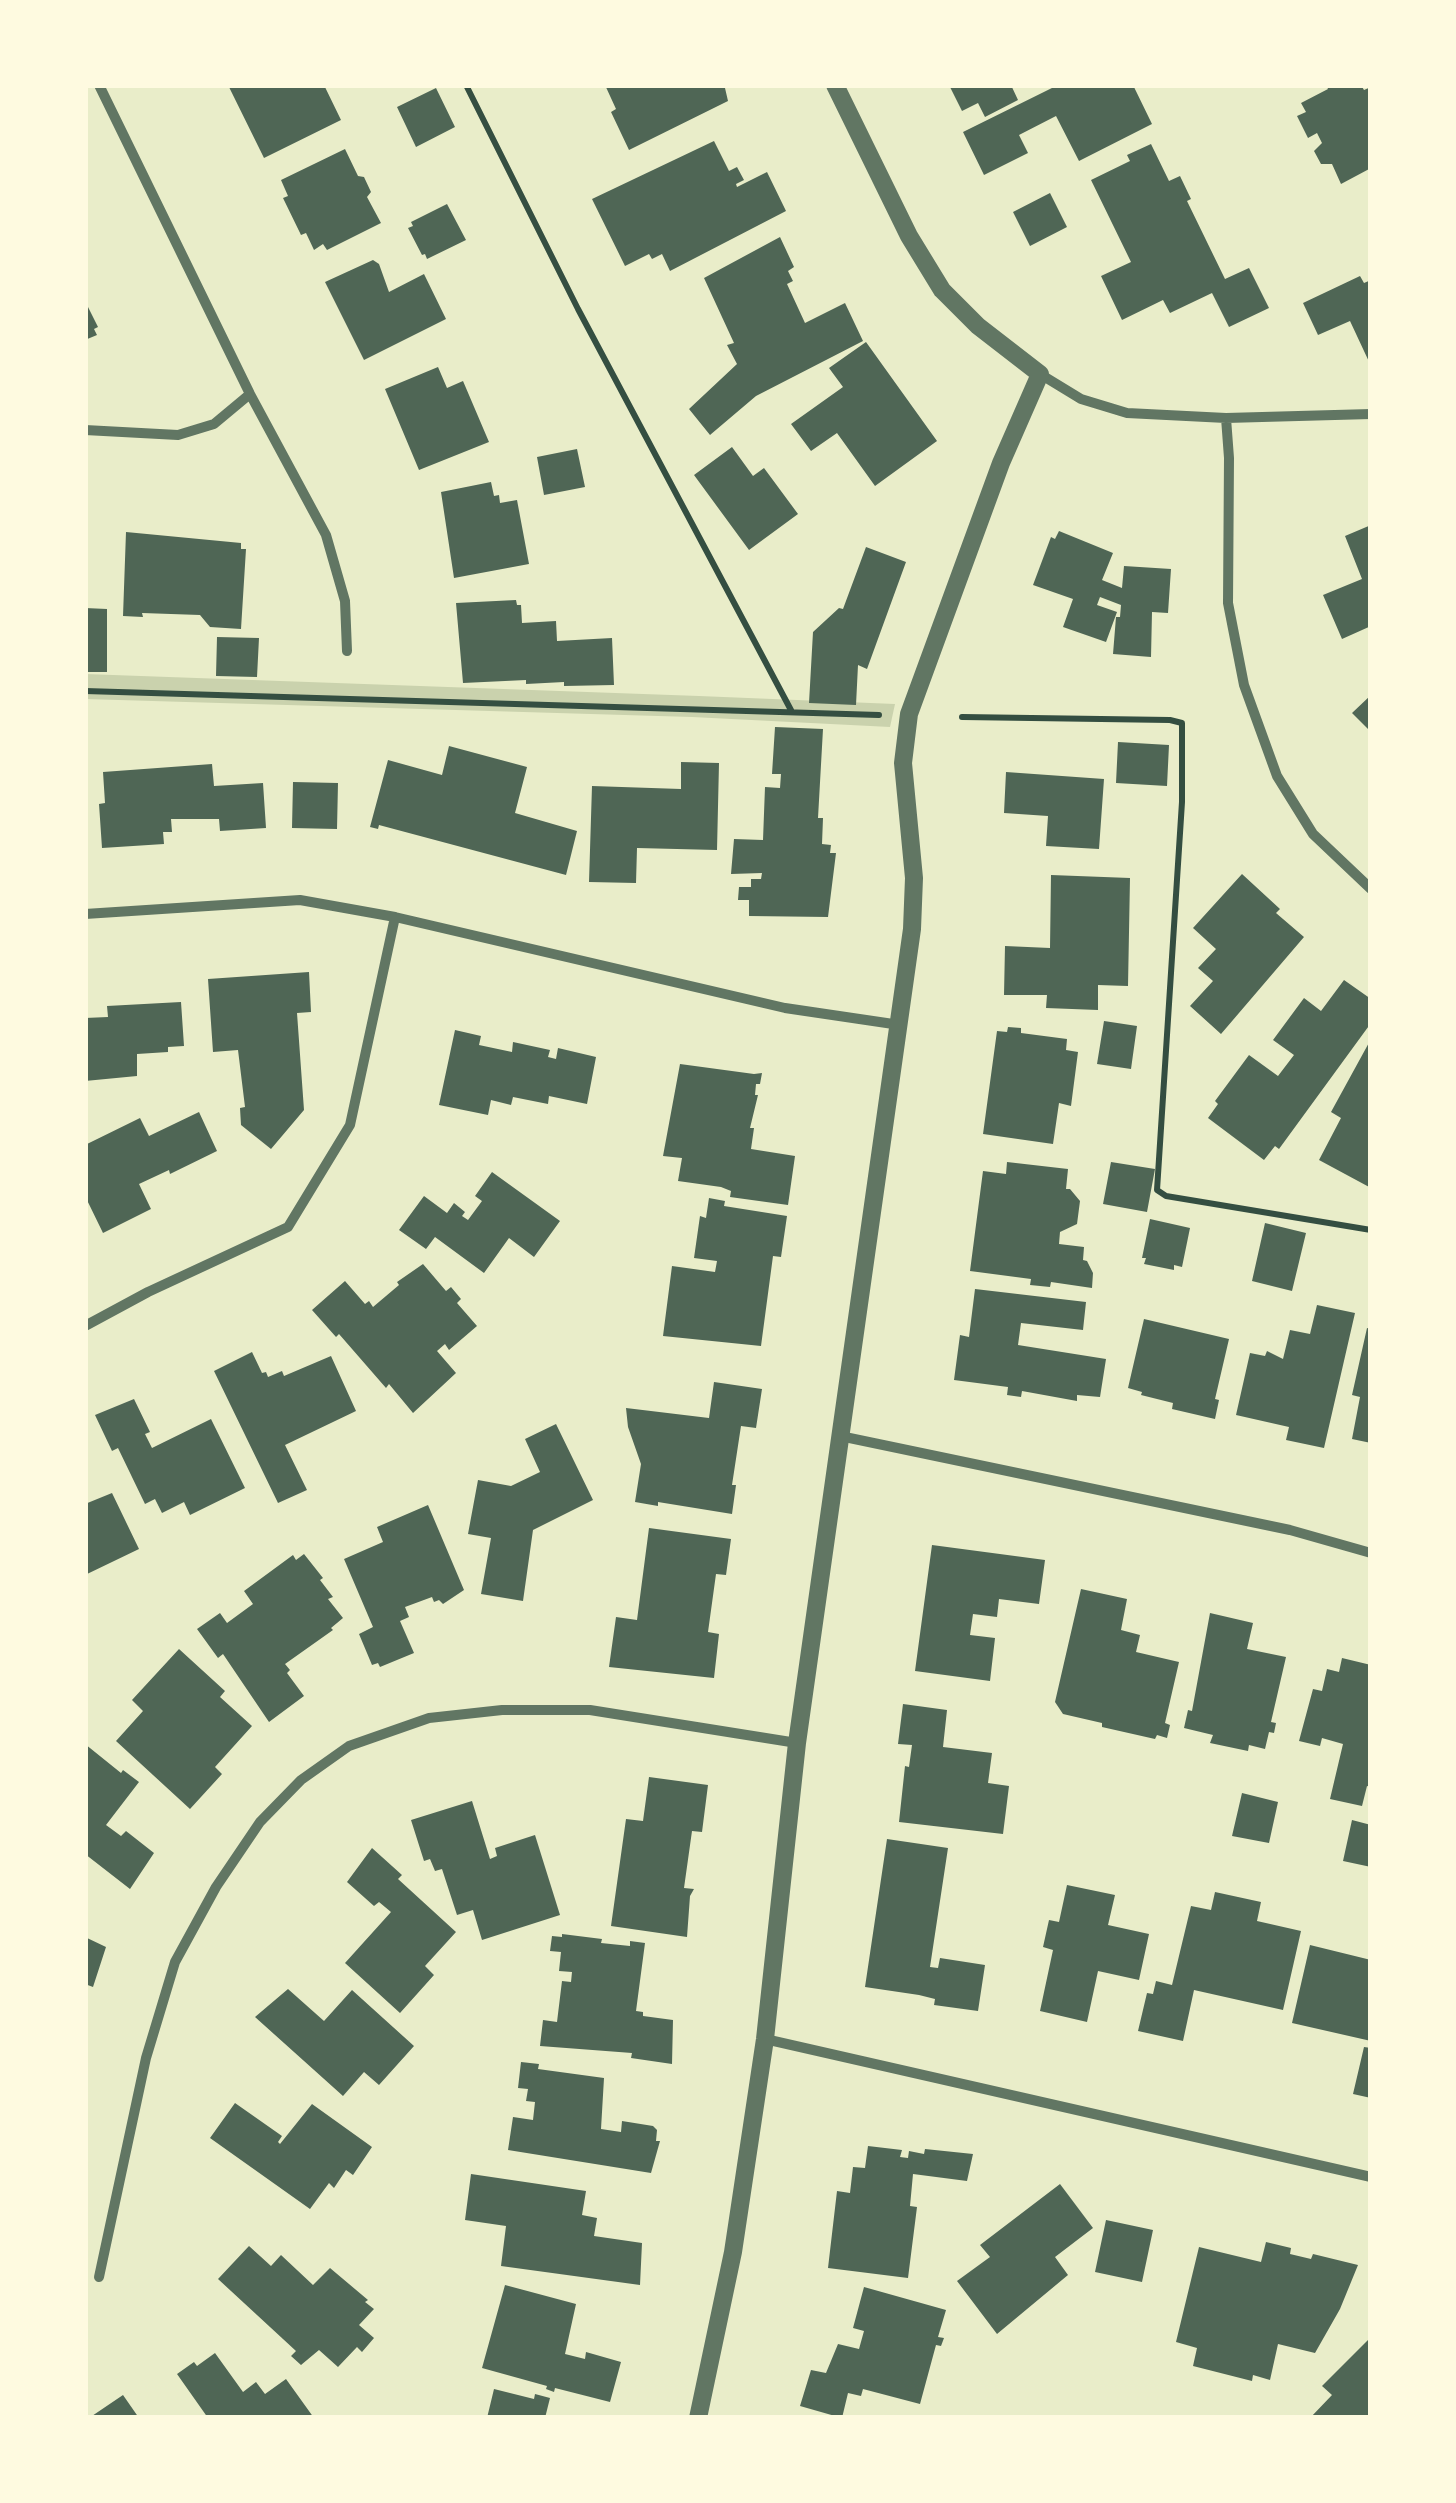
<!DOCTYPE html>
<style>
body{margin:0}
#map{position:relative;width:1456px;height:2503px;overflow:hidden;background:#e9edc9;font-family:"DejaVu Sans",sans-serif}
canvas{display:block}
.frame{position:absolute;inset:0;border:88px solid #fefae0;pointer-events:none}
</style>
<div id="map">
<canvas width="1456" height="2503"></canvas>
<div class="frame"></div>
</div>
<script>
const ctx = document.querySelector('canvas').getContext('2d');
ctx.lineJoin = 'round';
function paint(path, color) {
  ctx.fillStyle = color;
  ctx.fill(path, 'evenodd');
}
function poly(rows) {
  const path = new Path2D();
  for (const r of rows) {
    path.moveTo(r[0], r[1]);
    for (let i = 2; i < r.length; i += 2) path.lineTo(r[i], r[i + 1]);
  }
  return path;
}
function trace(path, color, width, dash) {
  ctx.strokeStyle = color;
  ctx.lineWidth = width;
  ctx.lineCap = dash ? 'butt' : 'round';
  ctx.setLineDash(dash || []);
  ctx.stroke(path);
}
const green = poly([
 [85,674,699,696,895,704,890,727,692,717,85,699]
]);
const building = poly([
 [228,85,324,85,341,120,264,158],
 [605,85,732,85,725,88,728,101,629,150,611,112,616,109],
 [949,85,1011,85,1018,100,985,117,978,103,962,111],
 [1058,85,1133,85,1152,124,1079,161,1056,116,1019,135,1028,153,984,175,963,132],
 [1326,85,1361,85,1364,90,1371,87,1371,168,1341,184,1332,164,1321,164,1314,151,1322,143,1317,133,1308,138,1297,116,1306,112,1301,103,1328,89],
 [436,88,455,127,416,147,397,107],
 [714,141,729,171,737,167,744,180,736,184,737,187,767,172,786,211,670,271,662,254,652,259,649,254,625,266,592,199],
 [1151,144,1169,181,1180,176,1191,199,1187,201,1225,279,1249,268,1269,308,1229,327,1212,293,1170,313,1163,300,1122,320,1101,276,1131,262,1091,180,1130,161,1127,155],
 [345,149,358,176,364,177,371,192,367,197,381,223,327,250,323,244,314,250,306,233,301,235,283,198,288,196,281,180],
 [1050,193,1067,227,1030,246,1013,212],
 [447,204,466,240,427,259,425,254,422,255,408,228,413,226,411,222],
 [780,237,794,267,788,271,793,281,787,284,805,323,845,303,863,341,756,396,710,435,689,409,737,364,727,345,734,343,704,278],
 [373,260,379,264,389,292,424,274,446,319,364,360,325,282],
 [1360,276,1364,283,1371,280,1371,366,1350,321,1318,335,1303,303],
 [85,301,98,327,94,329,97,335,85,340],
 [866,342,937,441,875,486,837,433,811,451,791,424,843,387,829,368],
 [438,367,447,388,463,381,489,442,419,470,385,389],
 [732,447,753,476,764,468,798,514,749,550,694,475],
 [577,449,585,487,544,495,537,457],
 [491,482,494,496,499,495,500,503,517,500,529,564,454,578,441,492],
 [1371,525,1371,626,1342,639,1323,595,1362,579,1345,536],
 [1059,531,1113,553,1102,580,1122,588,1124,566,1171,569,1168,613,1152,612,1151,657,1113,654,1116,617,1120,617,1121,605,1100,597,1097,605,1117,612,1106,642,1063,627,1073,599,1033,585,1051,537,1055,539],
 [126,532,241,543,241,549,246,549,241,629,210,627,200,615,142,613,143,617,123,616],
 [866,547,906,562,867,669,858,665,856,705,809,703,813,632,839,608,843,609],
 [516,600,517,605,521,605,522,623,556,621,557,641,612,638,614,685,564,686,564,682,526,684,526,680,463,683,456,603],
 [85,608,107,609,107,672,85,672],
 [217,637,259,638,257,677,216,676],
 [1371,695,1371,732,1352,713],
 [775,727,823,729,818,818,823,818,822,844,831,845,830,853,836,853,828,917,749,916,749,900,738,900,739,887,751,887,751,879,761,879,762,873,731,874,734,839,763,840,765,787,780,788,781,774,772,774],
 [1118,742,1169,745,1167,786,1116,783],
 [449,746,527,767,515,813,577,831,566,875,379,825,378,829,370,827,388,760,442,775],
 [681,762,719,763,717,850,637,848,636,883,589,882,592,786,681,789],
 [212,764,214,786,263,783,266,828,220,831,219,819,171,819,172,832,163,832,164,844,102,848,99,804,105,803,103,772],
 [1006,772,1104,779,1099,849,1046,846,1048,816,1004,813],
 [293,782,338,783,337,829,292,828],
 [1242,874,1280,909,1276,913,1304,937,1221,1034,1190,1006,1213,981,1198,968,1216,949,1193,928],
 [1051,875,1130,878,1128,986,1098,985,1098,1010,1046,1008,1047,995,1004,995,1005,946,1050,948],
 [309,972,311,1012,297,1013,304,1110,271,1149,241,1125,240,1108,245,1107,238,1050,213,1052,208,979],
 [1344,980,1371,999,1371,1023,1279,1149,1275,1146,1264,1160,1208,1118,1218,1104,1215,1101,1249,1055,1278,1076,1294,1055,1273,1040,1304,998,1321,1011],
 [181,1002,184,1046,168,1047,168,1052,137,1054,137,1076,85,1081,85,1018,108,1017,107,1006],
 [1104,1021,1137,1026,1131,1069,1097,1064],
 [1008,1027,1021,1028,1021,1033,1067,1039,1066,1050,1078,1052,1071,1106,1059,1103,1053,1144,983,1134,997,1031,1007,1032],
 [455,1030,481,1036,479,1045,512,1052,513,1042,550,1050,548,1057,556,1059,558,1048,596,1057,587,1104,549,1096,548,1104,513,1097,511,1105,491,1100,488,1115,439,1105],
 [1371,1039,1371,1188,1319,1160,1341,1118,1331,1112],
 [680,1064,754,1074,762,1073,760,1084,756,1084,755,1095,758,1095,750,1128,754,1128,751,1149,795,1156,788,1205,730,1197,731,1191,721,1187,678,1181,682,1158,663,1156],
 [199,1112,217,1151,170,1174,169,1170,139,1184,151,1209,103,1233,85,1196,85,1145,140,1118,149,1136],
 [1007,1162,1068,1169,1066,1189,1070,1189,1080,1201,1077,1224,1060,1232,1059,1244,1084,1247,1083,1260,1087,1261,1093,1273,1092,1288,1051,1282,1050,1287,1030,1285,1031,1279,970,1271,983,1171,1006,1174],
 [1111,1162,1155,1169,1147,1212,1103,1204],
 [492,1172,560,1221,534,1257,509,1238,484,1273,435,1237,426,1249,399,1230,424,1196,447,1213,454,1203,465,1212,462,1216,468,1220,482,1201,475,1196],
 [709,1198,725,1201,724,1206,787,1216,781,1257,773,1256,761,1346,663,1336,672,1266,715,1272,717,1261,694,1258,700,1216,706,1218],
 [1150,1219,1190,1228,1182,1267,1174,1265,1174,1270,1144,1264,1146,1258,1142,1258],
 [1265,1223,1306,1233,1292,1291,1252,1281],
 [423,1264,446,1291,451,1287,461,1299,457,1303,477,1326,449,1350,445,1344,437,1351,456,1373,413,1413,389,1384,386,1388,339,1334,336,1337,312,1310,345,1281,365,1304,369,1301,373,1307,399,1285,397,1282],
 [975,1289,1086,1302,1083,1330,1021,1323,1018,1345,1106,1359,1100,1397,1077,1395,1077,1401,1022,1391,1021,1397,1007,1395,1008,1387,954,1380,960,1335,969,1337],
 [1317,1305,1355,1313,1324,1448,1286,1440,1289,1427,1236,1415,1250,1353,1265,1356,1267,1351,1283,1359,1290,1330,1310,1334],
 [1144,1319,1229,1339,1215,1399,1219,1400,1215,1419,1172,1409,1173,1403,1141,1395,1142,1392,1128,1388],
 [1367,1328,1371,1329,1371,1443,1352,1439,1360,1397,1352,1395],
 [252,1352,262,1373,266,1372,268,1377,282,1371,284,1376,331,1356,356,1411,285,1445,307,1490,278,1503,214,1371],
 [714,1382,762,1389,756,1428,741,1426,732,1485,736,1485,732,1514,658,1502,658,1506,635,1502,641,1464,628,1427,626,1408,709,1418],
 [134,1399,150,1432,145,1434,152,1448,211,1419,245,1488,190,1515,184,1502,162,1513,155,1499,145,1504,118,1448,112,1451,95,1415],
 [556,1424,593,1500,533,1530,523,1601,481,1594,491,1538,468,1534,478,1480,511,1486,540,1472,525,1439],
 [112,1493,139,1549,85,1575,85,1504],
 [428,1505,464,1590,443,1604,439,1600,434,1602,432,1597,405,1607,409,1617,400,1621,414,1653,380,1667,378,1663,372,1665,359,1634,373,1627,344,1559,383,1542,377,1527],
 [649,1528,731,1539,726,1575,716,1574,708,1632,719,1634,714,1678,609,1667,616,1617,637,1620],
 [932,1545,1045,1560,1039,1604,999,1599,997,1617,973,1614,970,1635,995,1638,990,1681,915,1671],
 [304,1554,323,1578,320,1580,333,1597,328,1599,343,1618,331,1628,333,1630,285,1664,290,1670,287,1673,304,1696,269,1722,223,1654,218,1658,197,1629,220,1613,227,1623,253,1604,244,1591,293,1555,296,1560],
 [1081,1589,1127,1599,1121,1630,1140,1635,1136,1652,1179,1662,1165,1723,1170,1725,1167,1738,1157,1735,1155,1739,1102,1727,1102,1723,1063,1714,1055,1702],
 [1210,1613,1253,1623,1247,1649,1286,1657,1271,1722,1276,1723,1274,1733,1269,1732,1265,1749,1249,1745,1248,1751,1210,1743,1213,1735,1184,1728,1188,1710,1192,1711],
 [179,1649,225,1691,220,1697,252,1726,215,1767,222,1774,190,1809,116,1741,143,1711,132,1700],
 [1342,1658,1371,1665,1371,1787,1367,1786,1362,1806,1330,1799,1343,1744,1322,1738,1320,1746,1299,1741,1313,1689,1322,1691,1327,1669,1339,1672],
 [903,1704,947,1710,943,1747,992,1753,988,1783,1009,1786,1003,1834,899,1822,905,1766,909,1767,912,1745,898,1744],
 [85,1744,121,1773,123,1770,139,1782,106,1825,121,1836,126,1831,154,1853,130,1889,85,1854],
 [649,1777,708,1785,702,1832,692,1831,684,1888,694,1889,690,1896,687,1937,611,1926,626,1819,643,1821],
 [1242,1793,1278,1802,1269,1843,1232,1836],
 [472,1801,490,1859,497,1856,495,1848,535,1835,560,1915,482,1940,473,1910,457,1915,442,1869,435,1871,430,1859,424,1861,411,1820],
 [1352,1820,1371,1825,1371,1867,1343,1861],
 [887,1839,948,1848,930,1967,938,1968,940,1958,985,1965,978,2011,934,2005,935,1999,919,1995,865,1987],
 [372,1848,402,1875,398,1879,456,1932,425,1966,434,1975,400,2013,345,1963,391,1912,379,1902,374,1906,347,1882],
 [1067,1885,1115,1895,1108,1925,1149,1934,1139,1980,1098,1971,1087,2022,1040,2011,1053,1950,1043,1947,1049,1920,1059,1922],
 [1215,1892,1261,1902,1257,1921,1301,1931,1283,2010,1194,1990,1183,2041,1138,2031,1147,1993,1153,1994,1156,1981,1172,1985,1191,1906,1211,1910],
 [562,1934,602,1939,601,1943,630,1946,630,1941,645,1943,636,2011,643,2012,643,2016,673,2020,672,2064,631,2058,632,2053,540,2046,543,2020,557,2022,562,1981,571,1982,572,1972,559,1971,561,1952,550,1951,552,1936,562,1937],
 [85,1937,106,1947,93,1987,85,1984],
 [1310,1945,1371,1960,1371,2041,1292,2023],
 [288,1989,324,2021,352,1990,414,2046,379,2085,364,2072,343,2096,255,2017],
 [1364,2047,1371,2048,1371,2098,1353,2094],
 [521,2062,539,2064,538,2069,604,2078,601,2129,621,2132,622,2121,653,2126,657,2130,656,2141,660,2141,651,2173,508,2150,513,2117,533,2120,535,2102,526,2101,528,2089,518,2088],
 [235,2103,282,2136,278,2142,280,2144,312,2104,372,2147,353,2175,346,2170,334,2188,329,2183,310,2209,210,2138],
 [868,2146,902,2150,900,2157,908,2158,909,2151,924,2154,925,2149,973,2154,967,2181,913,2174,910,2206,917,2207,908,2278,828,2268,837,2191,850,2193,853,2167,865,2168],
 [471,2174,586,2191,582,2215,597,2218,594,2236,642,2243,640,2285,501,2266,506,2226,465,2220],
 [1060,2184,1093,2228,1055,2257,1068,2275,997,2334,957,2281,990,2257,980,2245],
 [1106,2220,1153,2230,1142,2282,1095,2272],
 [1266,2242,1291,2248,1290,2254,1311,2259,1313,2254,1358,2265,1340,2309,1315,2353,1278,2344,1270,2380,1253,2375,1252,2381,1193,2366,1197,2348,1176,2342,1199,2247,1261,2262],
 [249,2246,271,2266,281,2255,313,2285,330,2268,368,2300,365,2302,374,2309,359,2325,374,2338,362,2352,357,2347,338,2367,319,2350,301,2365,291,2356,296,2351,218,2279],
 [505,2285,576,2304,565,2354,585,2359,586,2352,621,2362,610,2402,555,2388,554,2392,546,2389,547,2386,482,2368],
 [864,2287,946,2310,938,2337,944,2338,941,2346,936,2345,920,2404,863,2389,861,2396,848,2393,842,2418,800,2406,811,2370,826,2373,838,2344,859,2349,864,2331,853,2328],
 [1371,2337,1371,2418,1310,2418,1332,2395,1322,2386],
 [215,2353,243,2392,256,2382,265,2394,286,2379,314,2418,208,2418,177,2374,194,2362,197,2366],
 [494,2389,534,2399,535,2394,550,2398,545,2418,487,2418],
 [123,2395,139,2418,89,2418]
]);
const path = poly([
 [466,85,578,309,792,712],
 [85,691,879,715],
 [962,717,1170,720,1182,723,1182,802,1157,1190,1166,1196,1371,1230]
]);
const minor = poly([
 [99,85,250,394,326,535,345,601,347,651],
 [1040,374,1081,399,1127,413,1226,418,1371,414],
 [1226,418,1229,458,1228,603,1244,685,1277,776,1313,834,1371,889],
 [85,430,178,435,214,424,250,394],
 [85,914,300,900,395,917,785,1008,900,1025],
 [85,1326,148,1292,288,1227,350,1125,395,917],
 [840,1436,1290,1530,1371,1553],
 [765,2039,1371,2177],
 [99,2277,146,2058,175,1962,216,1887,260,1822,301,1780,349,1746,429,1718,502,1710,590,1710,797,1743]
]);
const tertiary = poly([
 [698,2418,733,2252,765,2039,797,1743,912,929,914,878,903,763,909,714,1001,463,1040,374,978,326,942,290,909,236,835,85]
]);
paint(green, '#cad2ad');
paint(building, '#4f6655');
trace(path, '#344e41', 6);
trace(minor, '#617663', 10);
trace(tertiary, '#617663', 18);
</script>
